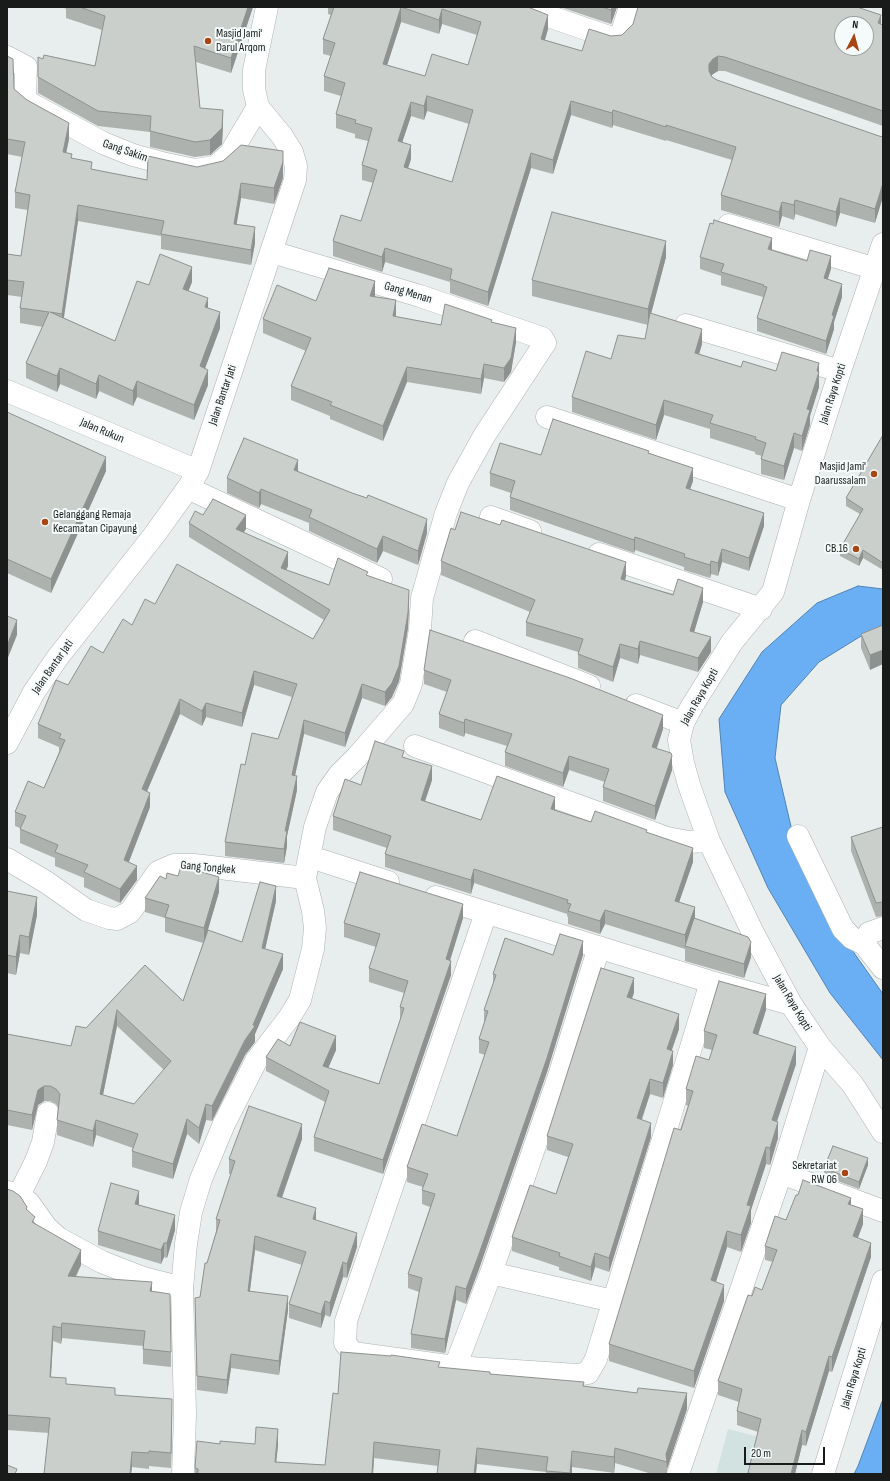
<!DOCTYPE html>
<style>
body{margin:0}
#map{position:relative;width:890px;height:1481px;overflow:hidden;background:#e7eeed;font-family:"Sofia Sans Condensed",sans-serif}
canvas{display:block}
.frame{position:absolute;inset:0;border:8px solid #181b1a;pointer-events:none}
.north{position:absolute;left:834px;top:16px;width:40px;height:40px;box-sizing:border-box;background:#f4fbfa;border:1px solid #9ca1a0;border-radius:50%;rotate:6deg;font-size:11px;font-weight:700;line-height:16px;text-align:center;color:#181b1a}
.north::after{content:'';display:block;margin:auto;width:14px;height:18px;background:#a94413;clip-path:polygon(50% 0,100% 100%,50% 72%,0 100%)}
.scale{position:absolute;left:744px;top:1447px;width:81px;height:18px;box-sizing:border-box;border:2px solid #181b1a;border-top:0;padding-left:5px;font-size:12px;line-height:14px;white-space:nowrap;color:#181b1a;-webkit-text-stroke:3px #f4fbfa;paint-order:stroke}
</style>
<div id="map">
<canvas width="890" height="1481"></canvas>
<div class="frame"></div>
<div class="north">N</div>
<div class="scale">20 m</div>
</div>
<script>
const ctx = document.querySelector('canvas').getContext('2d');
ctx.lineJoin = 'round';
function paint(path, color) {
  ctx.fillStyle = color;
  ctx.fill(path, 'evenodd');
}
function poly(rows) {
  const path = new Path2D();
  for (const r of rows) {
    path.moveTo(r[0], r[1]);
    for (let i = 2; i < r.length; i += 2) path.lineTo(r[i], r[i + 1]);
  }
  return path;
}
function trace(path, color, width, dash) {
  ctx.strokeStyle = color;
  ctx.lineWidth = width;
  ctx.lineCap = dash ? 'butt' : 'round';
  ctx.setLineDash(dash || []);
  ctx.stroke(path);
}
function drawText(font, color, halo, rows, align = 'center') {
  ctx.font = font + ' "Sofia Sans Condensed",sans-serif';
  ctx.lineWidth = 4;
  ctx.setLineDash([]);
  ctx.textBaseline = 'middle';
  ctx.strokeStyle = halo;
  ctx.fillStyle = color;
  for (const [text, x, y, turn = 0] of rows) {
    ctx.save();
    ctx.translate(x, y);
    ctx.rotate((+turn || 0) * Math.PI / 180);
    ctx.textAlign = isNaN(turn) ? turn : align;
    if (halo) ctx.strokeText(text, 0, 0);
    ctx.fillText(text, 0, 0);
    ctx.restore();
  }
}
const built = poly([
 [728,1429,779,1442,771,1474,716,1474]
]);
const water = poly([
 [858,586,883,589,883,628,866,633,819,662,781,705,775,758,793,835,833,923,883,994,883,1060,830,993,768,888,725,792,719,719,762,652,817,603,858,586],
 [883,1399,883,1474,854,1474,858,1466,883,1399]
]);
const minor = poly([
 [522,7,615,39,621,35,630,7],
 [7,57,26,67,25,99,33,105,103,143,133,155,166,164,195,170,215,167,230,154,258,107],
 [729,225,873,268],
 [883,244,840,371,799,500,773,592,732,642,692,706,683,723,679,740,683,763,689,785,709,841,753,933,791,1004,820,1047,853,1085,883,1132],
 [686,325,840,371],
 [7,391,198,471],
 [547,417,799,500],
 [188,488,381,579],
 [491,517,530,531],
 [599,554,761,609],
 [475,641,589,686],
 [636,705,683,723],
 [7,743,34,692,58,657,155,534,188,488,198,471,295,180,296,166,292,152,282,136,258,107,254,89,254,70,267,7],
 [415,746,667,838,689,842,709,841],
 [798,836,843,929,852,938,866,945],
 [7,859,46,882,86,910,109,918,117,919,130,912,158,872,174,865,194,865,305,878],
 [320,860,388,882],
 [436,897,711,982,791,1004],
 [486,913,346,1321,345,1343,353,1353,455,1367,577,1375,588,1373,596,1359,711,982],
 [883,928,869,933,865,942,868,949,883,968],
 [781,1173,883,1211],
 [7,1192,19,1195,29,1203,46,1227,58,1238,102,1262,143,1278,182,1288],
 [19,1195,36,1161,43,1142,48,1113],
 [491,1273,613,1301],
 [455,1367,491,1273,559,1076,599,947],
 [183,1474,185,1414,182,1288,186,1244,191,1212,201,1179,224,1124,256,1061,289,1018,300,1000,313,949,315,928,313,911,305,878,315,827,327,792,339,775,357,757,403,704,411,684,420,629,422,598,446,513,458,483,484,436,545,343,542,338,420,296,272,252],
 [678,1474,781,1173,820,1047],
 [823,1474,883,1281]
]);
const wall = poly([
 [63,7,253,7,231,73,196,62,200,108,223,126,222,144,210,155,195,157,150,147,150,132,98,126,38,93,38,77,43,59,95,66,102,30,66,18,66,9],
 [328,7,528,7,548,29,545,40,582,51,611,36,881,24,883,25,883,126,725,71,718,71,713,74,711,76,712,77,717,80,879,136,875,223,840,213,836,227,795,214,794,220,782,216,779,227,721,210,721,195,732,160,666,140,666,141,613,125,612,128,571,115,553,174,531,168,488,306,450,293,450,282,385,262,382,272,333,256,333,241,361,221,373,183,362,180,362,165,368,141,355,138,355,134,336,128,336,114,341,96,324,91,324,76,331,56,323,54,323,39,331,15,328,14],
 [401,22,439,34,442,24,477,35,468,65,425,76,387,65],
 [427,111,469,124,452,182,408,168,411,159,402,142,411,116,424,120],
 [560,7,617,7,611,24],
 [7,56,14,89,69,139,66,153,72,158,92,170,147,180,197,167,283,167,283,178,274,204,241,198,236,224,255,243,251,265,161,249,161,236,78,221,64,318,115,341,149,285,192,282,188,291,208,308,220,328,205,368,208,385,194,420,137,397,133,406,99,391,96,399,60,384,57,392,26,378,26,363,43,327,20,323,20,308,22,297,7,295,7,254,21,256,28,210,15,208,15,192,22,157,7,154],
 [772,250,831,269,827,279,842,297,834,322,834,329,826,354,757,331,757,318,763,297,721,285,721,276,700,269,700,257],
 [666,257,651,314,702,344,699,354,741,367,776,371,819,363,819,387,810,416,810,425,802,451,794,448,784,480,761,474,761,459,762,456,755,454,755,452,710,438,710,429,664,415,656,440,572,412,572,397,611,359,645,339,648,325,532,296,532,280],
 [375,296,396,314,395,317,441,325,492,322,516,342,511,372,504,382,484,378,481,394,407,382,383,441,330,419,330,416,291,400,291,386,306,351,263,333,263,319,316,301],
 [7,412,106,471,51,593,7,573],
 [883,435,883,570,863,558,859,566,840,556,840,549,860,514,846,506,846,498],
 [649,453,693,481,690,489,764,526,749,571,722,562,718,576,711,574,710,578,684,570,684,567,635,550,634,553,510,510,510,497,511,493,490,486,490,473,541,455],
 [298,471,427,533,418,565,383,551,377,563,309,531,309,523,261,504,259,508,227,493,227,478],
 [203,515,246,529,243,532,288,566,286,570,329,585,368,576,409,604,408,628,399,681,392,697,385,706,362,698,345,747,304,734,295,776,297,790,287,836,287,846,284,863,225,856,225,842,245,765,278,739,292,697,254,685,242,727,206,717,202,726,180,714,147,791,150,807,129,862,137,880,120,903,84,887,84,878,55,866,55,858,20,843,20,828,15,826,15,812,44,788,59,752,59,747,38,738,38,724,68,685,103,653,132,625,155,604,313,639,324,620,189,537,189,523],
 [455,530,626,576,625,581,703,602,694,632,711,652,698,672,640,655,638,664,620,658,613,682,578,668,578,652,526,636,526,622,530,612,441,575,441,561],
 [883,625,870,670,861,648,861,634],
 [424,670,663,729,657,748,672,770,655,820,603,801,603,787,605,782,569,770,563,787,505,766,505,752,507,746,465,733,464,737,439,728,439,714,447,692,424,684],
 [404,757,432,780,425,801,481,820,555,810,591,822,647,833,693,862,679,902,695,918,751,957,744,978,685,961,685,949,605,924,600,934,568,924,568,917,567,916,567,914,474,883,471,894,385,867,385,854,387,848,333,830,333,816,361,785],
 [883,827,883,916,876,917,851,851,851,837],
 [166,879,219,892,207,933,242,942,276,901,265,949,283,969,255,1034,255,1042,245,1055,212,1121,206,1120,199,1144,187,1134,173,1179,132,1167,132,1151,133,1148,96,1135,93,1147,57,1135,57,1120,58,1107,56,1104,50,1101,44,1101,38,1105,32,1130,7,1125,7,1034,71,1046,86,1028,145,965,183,1001,203,943,165,932,165,918,145,912,145,898],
 [117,1026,164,1070,134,1104,103,1095],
 [7,891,37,915,29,955,20,953,16,975,7,973],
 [463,918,450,961,451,975,383,1174,314,1151,314,1137,325,1102,266,1071,266,1057,290,1046,336,1050,328,1068,379,1084,400,1020,400,1007,404,993,369,982,369,968,376,947,344,937,344,923],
 [553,955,583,955,547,1072,479,1269,466,1304,456,1300,445,1353,411,1348,411,1334,419,1292,408,1288,408,1274,430,1207,422,1204,422,1190,423,1187,407,1182,407,1167,457,1136,485,1055,479,1053,479,1039,484,1023,484,1010,493,985,493,974],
 [634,993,632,998,679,1029,672,1050,673,1065,663,1098,650,1094,642,1120,651,1137,609,1272,595,1267,591,1281,559,1270,559,1267,512,1251,512,1237,556,1194,568,1157,547,1150,547,1136],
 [766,1010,758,1035,796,1064,777,1121,778,1138,770,1165,766,1164,751,1210,751,1223,741,1252,727,1247,716,1282,724,1301,694,1388,609,1361,609,1344,688,1106,686,1105,686,1089,709,1060,712,1050,704,1048,704,1031],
 [302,1139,282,1198,357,1247,347,1278,343,1277,330,1317,325,1315,321,1328,289,1318,289,1304,302,1265,255,1250,250,1291,288,1310,279,1375,231,1368,227,1394,197,1390,195,1298,200,1297,207,1263,216,1232,216,1219,231,1174,229,1174,229,1159],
 [868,1165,859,1189,824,1176,824,1168],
 [7,1189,27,1210,35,1223,81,1265,76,1277,152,1291,171,1352,171,1367,143,1364,143,1346,62,1338,61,1344,53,1341,51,1377,66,1384,115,1395,172,1415,171,1468,149,1466,149,1469,132,1467,131,1474,44,1474,49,1433,7,1430],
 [798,1195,851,1205,863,1224,858,1238,871,1257,832,1372,829,1371,806,1446,802,1445,795,1474,748,1474,758,1432,737,1425,737,1411,739,1402,718,1395,718,1381,752,1296,762,1290,773,1262,765,1260,765,1246,786,1220],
 [139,1205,175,1230,167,1258,164,1257,161,1264,98,1245,98,1231],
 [440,1368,584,1386,687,1409,667,1469,667,1474,652,1474,615,1463,614,1473,572,1467,572,1474,546,1474,546,1472,477,1464,438,1466,374,1458,373,1474,195,1474,195,1468,220,1444,278,1445,276,1462,325,1465,338,1394]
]);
const shadedWall = poly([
 [248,7,253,7,231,73,231,58],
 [401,7,401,22,383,78,383,64],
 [612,7,617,7,611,24,611,10],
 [442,9,442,24,439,34,439,20],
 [548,15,548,29,541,53,541,39],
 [881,15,881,29,878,23],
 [718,56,718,71,713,74,709,79,709,64,713,59],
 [427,96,427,111,424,120,424,106],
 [571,101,571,115,553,174,553,160],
 [411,102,411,116,398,155,398,141],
 [223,110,223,126,222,144,210,155,210,140],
 [613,110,613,125,612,128,612,113],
 [69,123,69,139,63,168,63,152],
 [411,145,411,159,404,181,404,167],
 [283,151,283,178,274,204,274,188],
 [531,153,531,168,488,306,488,292],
 [241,183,241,198,234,240,234,224],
 [883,183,883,197,875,223,875,209],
 [840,198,840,213,836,227,836,212],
 [795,200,795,214,794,220,794,205],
 [782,202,782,216,779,227,779,212],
 [78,205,78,221,62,329,62,314],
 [255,227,255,243,251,265,251,250],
 [772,238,772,251,768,249],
 [666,241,666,257,648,325,648,309],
 [385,248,385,262,382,272,382,257],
 [831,256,831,269,824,291,824,278],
 [192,267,192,282,183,305,183,289],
 [375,281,375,296,370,310,370,296],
 [842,284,842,297,834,322,834,329,826,354,826,341,832,315],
 [208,298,208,314,205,307],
 [396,300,396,314,393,331,393,316],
 [220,312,220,328,200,382,200,366],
 [516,328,516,342,511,372,504,382,504,368],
 [702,329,702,344,695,368,695,353],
 [819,363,819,387,810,416,810,425,802,451,802,436,807,409],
 [484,364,484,378,481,394,481,379],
 [407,367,407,382,383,441,383,426],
 [60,368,60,384,57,392,57,376],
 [208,370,208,385,194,420,194,405],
 [99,375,99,391,96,399,96,384],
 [137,381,137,397,133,406,133,391],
 [664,400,664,415,656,440,656,425],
 [794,433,794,448,784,480,784,466],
 [106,457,106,471,51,593,51,579],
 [298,460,298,474,294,470],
 [693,468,693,481,686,501,686,488],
 [261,489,261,504,259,508,259,493],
 [764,513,764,526,749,571,749,558],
 [246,515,246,529,236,544,236,529],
 [427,519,427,533,418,565,418,551],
 [383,536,383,551,377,563,377,549],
 [635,537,635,550,634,553,634,540],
 [722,549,722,562,718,576,718,563],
 [863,550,863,558,859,566,859,559],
 [288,552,288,566,282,580,281,568],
 [711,561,711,574,710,578,710,565],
 [626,562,626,576,621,594,621,579],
 [703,588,703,602,690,646,690,631],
 [409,590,409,604,408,628,399,681,392,697,385,706,385,692],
 [17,620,17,635,7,660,7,646],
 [711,637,711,652,698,672,698,658],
 [640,641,640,655,638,664,638,649],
 [620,644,620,658,613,682,613,667],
 [883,650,883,664,870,670,870,655],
 [254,671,254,685,242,727,242,713],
 [362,684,362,698,345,747,345,733],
 [180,699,180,714,142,803,142,789],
 [206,703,206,717,202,726,202,711],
 [663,715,663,729,652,761,652,747],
 [465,719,465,733,464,737,464,723],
 [304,720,304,734,292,789,292,775],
 [569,756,569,770,563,787,563,773],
 [672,756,672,770,655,820,655,806],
 [432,766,432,780,421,813,421,800],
 [297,776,297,790,287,836,287,846,284,863,284,849,285,831],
 [150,793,150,807,124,874,124,860],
 [555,797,555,810,551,809],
 [693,848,693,862,675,914,675,901],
 [137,866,137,880,120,903,120,889],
 [474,869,474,883,471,894,471,880],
 [219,877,219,892,204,943,204,928],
 [276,886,276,901,262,963,262,948],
 [37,897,37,915,29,955,29,937],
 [463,904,463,918,446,973,446,959],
 [695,907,695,921,685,946,685,935],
 [605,910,605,924,600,934,600,921],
 [20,935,20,953,16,975,16,957],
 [583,941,583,955,547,1072,479,1269,466,1304,466,1289],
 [751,942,751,957,744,978,744,964],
 [283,954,283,969,255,1034,255,1042,245,1055,212,1121,212,1106,253,1025],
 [451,961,451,975,383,1174,383,1160],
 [634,978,634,993,627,1011,627,997],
 [766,994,766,1010,753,1050,753,1033],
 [117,1010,117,1026,100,1109,100,1094],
 [679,1014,679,1029,667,1063,667,1049],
 [336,1036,336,1050,323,1080,323,1066],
 [796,1047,796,1064,772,1136,772,1120],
 [673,1051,673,1065,663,1098,663,1083],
 [650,1079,650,1094,637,1132,637,1118],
 [44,1086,44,1101,38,1105,32,1130,32,1115,38,1090],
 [206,1104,206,1120,199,1144,199,1128],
 [187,1119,187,1134,173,1179,173,1164],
 [96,1120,96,1135,93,1147,93,1131],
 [778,1122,778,1138,770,1165,770,1148],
 [651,1123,651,1137,609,1272,609,1258],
 [302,1124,302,1139,277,1211,277,1196],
 [766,1147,766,1164,751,1210,751,1223,741,1252,741,1235,747,1205],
 [868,1158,868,1165,859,1189,859,1182],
 [139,1191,139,1205,135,1204],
 [851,1198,851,1212,848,1204],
 [316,1208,316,1223,313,1219],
 [863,1209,863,1224,853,1250,853,1236],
 [175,1215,175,1230,167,1258,167,1243],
 [727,1231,727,1247,711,1297,711,1280],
 [357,1233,357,1247,347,1278,347,1264],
 [255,1236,255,1250,248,1305,248,1291],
 [164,1243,164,1257,161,1264,161,1250],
 [871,1243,871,1257,832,1372,832,1357],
 [81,1250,81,1265,68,1291,68,1276],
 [595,1253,595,1267,591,1281,591,1267],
 [343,1262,343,1277,330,1317,330,1303],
 [152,1282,152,1298,150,1291],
 [724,1285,724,1301,694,1388,694,1371],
 [456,1286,456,1300,445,1353,445,1339],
 [288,1296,288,1310,279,1375,279,1361],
 [325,1301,325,1315,321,1328,321,1314],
 [62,1323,62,1338,61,1344,61,1328],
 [53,1326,53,1341,50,1392,50,1377],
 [231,1354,231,1368,227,1394,227,1380],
 [829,1356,829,1371,806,1446,806,1432],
 [687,1393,687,1409,667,1469,666,1454],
 [172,1399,172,1415,171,1468,171,1453],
 [278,1429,278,1445,275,1474,275,1462],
 [802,1430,802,1445,795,1474,791,1474],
 [374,1442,374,1458,373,1474,372,1474],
 [477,1448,477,1464,476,1474,474,1474],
 [615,1448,615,1463,614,1473,614,1457],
 [572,1451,572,1474,570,1474],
 [132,1452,132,1467,131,1474,130,1474]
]);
const building = poly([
 [80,7,248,7,231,58,194,46,200,108,223,110,222,128,210,140,195,142,150,131,151,116,98,111,38,77,38,57,43,59,44,55,95,66,105,16,80,7],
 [334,7,528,7,548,15,541,39,582,51,589,29,611,36,622,35,633,24,638,7,857,7,881,15,878,23,883,25,883,111,725,57,718,56,713,59,709,64,709,71,712,77,717,80,879,136,883,137,883,183,875,209,840,198,836,212,795,200,794,205,782,202,779,212,721,195,736,147,666,125,666,127,613,110,612,113,571,101,553,160,531,153,488,292,450,279,452,269,385,248,382,257,333,241,341,215,361,221,377,170,362,165,372,128,355,123,356,120,336,114,345,83,324,76,335,43,323,39,334,7],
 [401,7,439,20,442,9,481,22,468,65,432,54,425,76,383,64,401,7],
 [842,24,866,24,866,48,842,48,842,24],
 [427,96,473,110,452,182,404,167,411,145,398,141,411,102,424,106,427,96],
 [602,7,612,7,611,10,602,7],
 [7,56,13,59,14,89,27,100,69,123,63,152,72,154,71,158,92,162,91,169,147,180,148,156,197,167,223,161,241,145,283,151,283,162,274,188,241,183,234,224,255,227,251,250,161,234,164,221,78,205,62,314,50,312,115,341,137,281,149,285,160,254,192,267,183,289,208,298,205,307,220,312,200,366,208,370,194,405,137,381,133,391,99,375,96,384,60,368,57,376,26,363,49,312,20,308,24,282,7,280,7,254,21,256,30,195,15,192,25,142,7,139,7,56],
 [552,212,666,241,648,309,532,280,552,212],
 [714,220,772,238,768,249,807,261,810,250,831,256,824,278,842,284,832,315,834,316,826,341,757,318,767,287,763,286,764,285,721,272,724,264,700,257,710,223,713,224,714,220],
 [329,268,375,281,370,296,396,300,393,316,441,325,445,304,492,320,491,322,516,328,511,358,504,368,484,364,481,379,407,367,383,426,330,405,332,402,291,386,311,338,263,319,277,285,316,301,329,268],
 [650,313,702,329,695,353,741,367,743,361,776,371,782,352,819,363,817,371,819,372,807,409,810,410,802,436,794,433,784,466,761,459,766,443,755,439,756,437,710,423,713,415,664,400,656,425,572,397,586,351,611,359,618,335,645,339,650,313],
 [7,412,106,457,51,579,7,559,7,412],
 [553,419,649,451,648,453,693,468,686,488,764,513,749,558,722,549,718,563,711,561,710,565,684,557,685,554,635,537,634,540,510,497,515,481,490,473,500,443,541,455,553,419],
 [883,435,883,563,863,550,859,559,840,549,863,509,846,498,883,435],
 [244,438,298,460,294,470,352,493,367,498,368,495,427,519,418,551,383,536,377,549,309,517,312,510,261,489,259,493,227,478,244,438],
 [213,499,246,515,236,529,288,552,281,568,329,585,338,558,368,572,366,575,409,590,408,613,399,666,392,683,385,692,362,684,345,733,304,720,292,775,297,776,285,831,287,831,284,849,225,842,241,764,245,765,252,733,278,739,297,684,254,671,242,713,206,703,202,711,180,699,142,789,150,793,124,860,137,866,120,889,84,872,88,865,55,852,58,845,20,829,26,816,15,812,28,781,44,788,65,740,59,738,61,734,38,724,56,680,68,685,91,646,103,653,123,619,132,625,145,599,155,604,177,564,313,639,330,610,189,523,195,511,203,515,213,499],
 [461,512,500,525,502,520,626,562,621,579,673,595,678,579,703,588,690,631,711,637,698,658,640,641,638,649,620,644,613,667,578,654,583,639,526,622,535,600,441,561,451,528,455,530,461,512],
 [7,616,17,620,7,646,7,616],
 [883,625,883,650,870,655,861,634,883,625],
 [430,630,570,678,663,715,652,747,671,753,672,756,655,806,603,787,609,769,569,756,563,773,505,752,512,734,465,719,464,723,439,714,451,680,424,670,430,630],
 [375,741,404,751,402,757,432,766,421,800,481,820,497,776,555,797,551,809,591,822,595,811,647,830,646,832,693,848,675,901,695,907,685,935,605,910,600,921,568,911,571,904,567,903,568,900,474,869,471,880,385,854,391,836,333,816,345,779,361,785,375,741],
 [883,827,883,902,876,903,851,837,883,827],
 [181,866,219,877,204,928,165,917,169,905,145,898,160,876,166,879,167,873,178,876,181,866],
 [360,872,463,904,446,959,451,961,383,1160,314,1137,329,1091,266,1057,278,1039,290,1046,300,1022,336,1036,323,1066,379,1084,404,1008,400,1007,408,981,369,968,380,934,344,923,360,872],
 [260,882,276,886,262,948,283,954,253,1025,255,1026,245,1040,212,1106,206,1104,199,1128,187,1119,173,1164,132,1151,138,1134,96,1120,93,1131,57,1120,60,1094,56,1089,50,1086,44,1086,38,1090,32,1115,7,1110,7,1034,71,1046,76,1026,86,1028,145,965,183,1001,208,930,242,942,260,882],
 [117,1010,171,1061,134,1104,100,1094,117,1010],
 [7,891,37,897,29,937,20,935,16,957,7,955,7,891],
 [694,918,748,937,751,942,744,964,685,946,694,918],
 [560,934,583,941,547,1058,479,1254,466,1289,456,1286,445,1339,411,1334,422,1278,408,1274,435,1194,422,1190,428,1174,407,1167,422,1124,457,1136,489,1042,479,1039,488,1011,484,1010,496,975,493,974,505,938,553,955,560,934],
 [601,968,634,978,627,997,679,1014,667,1049,673,1051,663,1083,650,1079,637,1118,651,1123,609,1258,595,1253,591,1267,559,1256,560,1253,512,1237,530,1185,556,1194,573,1144,547,1136,601,968],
 [719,981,766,994,753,1033,796,1047,772,1120,778,1122,770,1148,766,1147,747,1205,751,1206,741,1235,727,1231,711,1280,724,1285,694,1371,609,1344,674,1128,681,1130,693,1091,686,1089,696,1056,709,1060,717,1035,704,1031,719,981],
 [249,1106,302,1124,277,1196,316,1208,313,1219,357,1233,347,1264,343,1262,330,1303,325,1301,321,1314,289,1304,306,1252,255,1236,248,1291,288,1296,279,1361,231,1354,227,1380,197,1376,195,1298,200,1297,205,1263,207,1263,220,1220,216,1219,235,1161,229,1159,249,1106],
 [833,1146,868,1158,859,1182,824,1168,833,1146],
 [803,1180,851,1198,848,1204,863,1209,853,1236,871,1243,832,1357,829,1356,806,1432,802,1430,791,1474,753,1474,748,1473,761,1419,737,1411,742,1389,718,1381,748,1295,752,1296,755,1287,762,1290,777,1250,765,1246,775,1216,786,1220,796,1195,798,1195,803,1180],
 [111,1183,139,1191,135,1204,175,1215,167,1243,164,1243,161,1250,98,1231,111,1183],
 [7,1189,13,1191,20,1196,27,1207,26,1209,35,1217,32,1222,81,1250,68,1276,152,1282,150,1291,170,1294,171,1352,143,1349,145,1331,62,1323,61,1328,53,1326,50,1377,66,1378,66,1384,115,1388,115,1395,172,1399,171,1453,149,1451,149,1453,132,1452,130,1474,44,1474,50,1418,7,1415,7,1189],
 [341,1352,391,1356,391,1355,440,1362,438,1367,490,1372,490,1374,584,1382,583,1386,637,1393,638,1388,687,1393,666,1454,667,1462,615,1448,614,1457,572,1451,570,1473,546,1471,548,1457,477,1448,474,1474,437,1474,440,1450,374,1442,372,1474,198,1474,198,1469,195,1468,197,1441,220,1444,220,1441,255,1444,256,1427,278,1429,275,1462,325,1465,333,1393,338,1394,341,1352],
 [7,1465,17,1469,15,1474,7,1474,7,1465]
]);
const markers = [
 [208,41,4,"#a94413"],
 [874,474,4,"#a94413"],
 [45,522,4,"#a94413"],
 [856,549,4,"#a94413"],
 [845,1173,4,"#a94413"]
];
const poiNames = [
 ["Masjid Jami'",216,34,"left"],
 ["Darul Arqom",216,48,"left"],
 ["Masjid Jami'",866,467],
 ["Daarussalam",866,481],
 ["Gelanggang Remaja",53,515,"left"],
 ["Kecamatan Cipayung",53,529,"left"],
 ["CB.16",848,549],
 ["Sekretariat",837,1166],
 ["RW 06",837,1180]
];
const streetNames = [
 ["Gang Sakim",125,151,19],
 ["Gang Menan",408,293,17],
 ["Jalan Raya Kopti",833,394,-72],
 ["Jalan Bantar Jati",223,395,-71],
 ["Jalan Rukun",102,431,23],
 ["Jalan Bantar Jati",53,667,-55],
 ["Jalan Raya Kopti",700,697,-60],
 ["Gang Tongkek",208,868,5],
 ["Jalan Raya Kopti",792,1003,59],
 ["Jalan Raya Kopti",854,1378,-73]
];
paint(built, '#d2e2e0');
paint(water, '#6aaff4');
trace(water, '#5183b3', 1);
trace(minor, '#acb2b2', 23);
trace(minor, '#fff', 22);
paint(wall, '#aeb2af');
paint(shadedWall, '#8d918f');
paint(building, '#cacfcc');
trace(building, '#8d918f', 1);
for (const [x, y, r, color] of markers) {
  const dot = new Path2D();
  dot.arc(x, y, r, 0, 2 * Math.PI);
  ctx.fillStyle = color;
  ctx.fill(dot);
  trace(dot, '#f4fbfa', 1.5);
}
drawText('12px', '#181b1a', '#f4fbfa', poiNames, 'right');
drawText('12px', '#181b1a', '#f4fbfa', streetNames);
</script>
